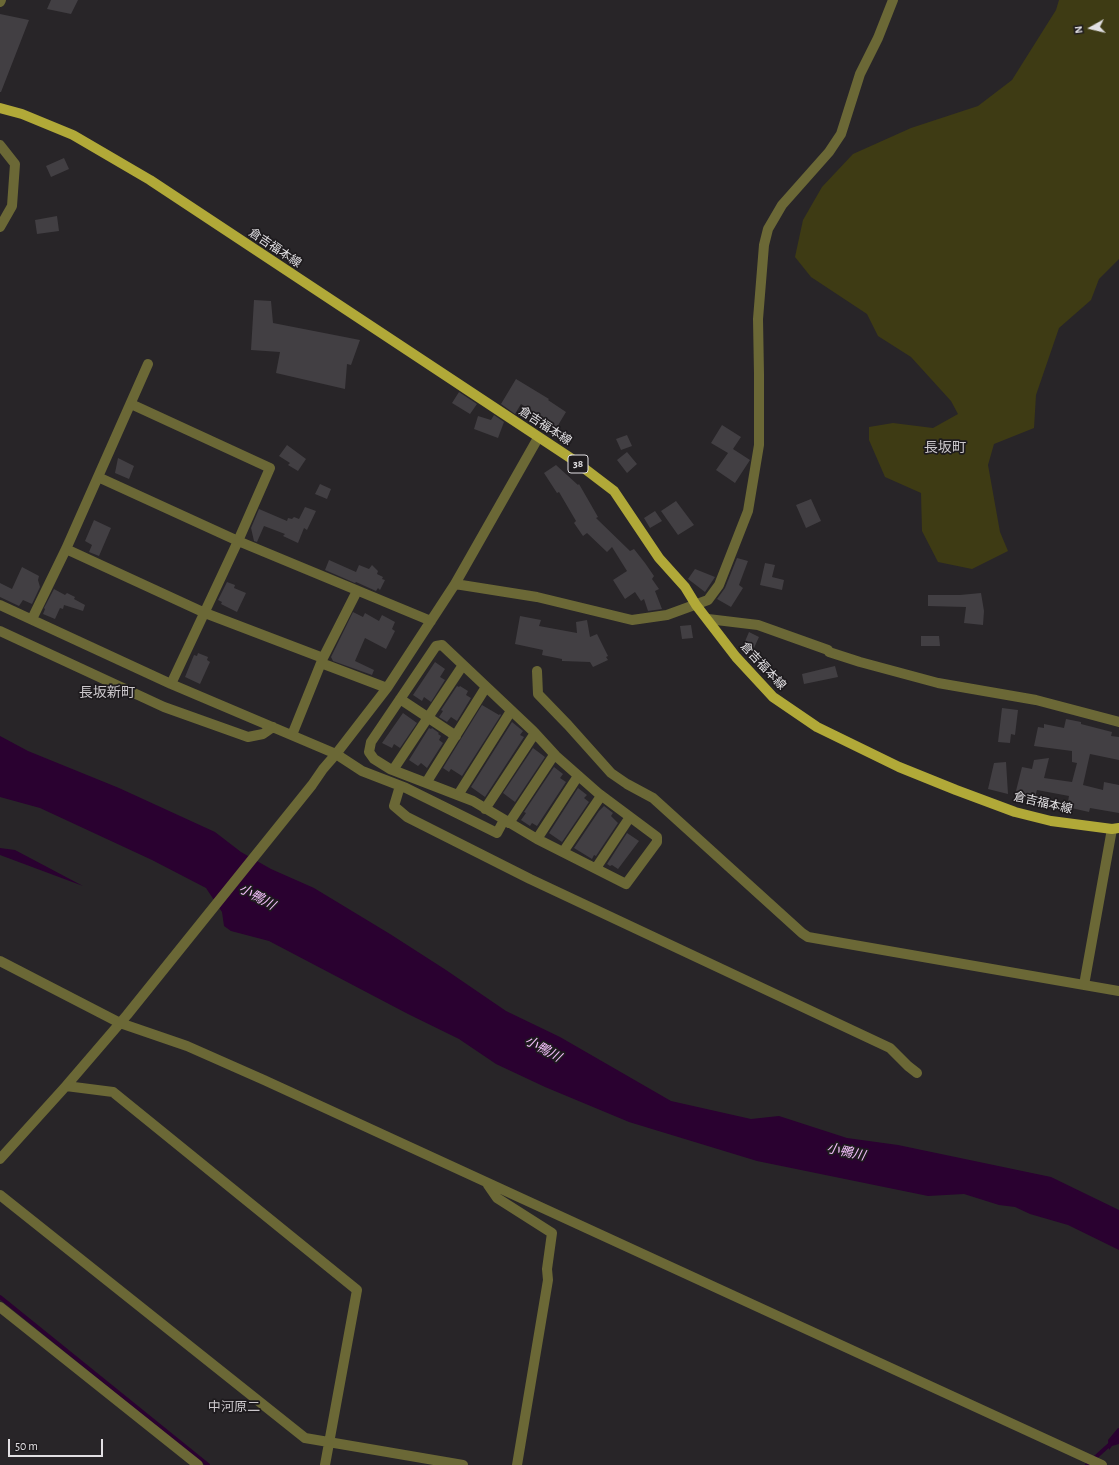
<!DOCTYPE html>
<meta charset="utf-8">
<style>
body{margin:0}
#map{position:relative;width:1119px;height:1465px;overflow:hidden;background:#282528;font-family:"Alegreya Sans",sans-serif}
canvas{display:block}
.north{position:absolute;left:1071px;top:8px;width:40px;height:40px;-webkit-text-stroke:3px #1e1b1e;paint-order:stroke;rotate:262deg;font-size:11px;font-weight:700;line-height:16px;text-align:center;color:#e2e0e3}
.north::after{content:'';display:block;margin:auto;width:14px;height:18px;background:#e2e0e3;clip-path:polygon(50% 0,100% 100%,50% 72%,0 100%)}
.scale{position:absolute;left:8px;top:1439px;width:95px;height:18px;box-sizing:border-box;border:2px solid #e2e0e3;border-top:0;padding-left:5px;font-size:12px;line-height:14px;white-space:nowrap;color:#e2e0e3;-webkit-text-stroke:3px #1e1b1e;paint-order:stroke}
</style>
<div id="map">
<canvas width="1119" height="1465"></canvas>
<div class="north">N</div>
<div class="scale">50 m</div>
</div>
<script>
const ctx = document.querySelector('canvas').getContext('2d');
ctx.lineJoin = 'round';
function paint(path, color) {
  ctx.fillStyle = color;
  ctx.fill(path, 'evenodd');
}
function poly(rows) {
  const path = new Path2D();
  for (const r of rows) {
    path.moveTo(r[0], r[1]);
    for (let i = 2; i < r.length; i += 2) path.lineTo(r[i], r[i + 1]);
  }
  return path;
}
function trace(path, color, width, dash) {
  ctx.strokeStyle = color;
  ctx.lineWidth = width;
  ctx.lineCap = dash ? 'butt' : 'round';
  ctx.setLineDash(dash || []);
  ctx.stroke(path);
}
function drawText(font, color, halo, rows, align = 'center') {
  ctx.font = font + ' "Alegreya Sans","Noto Sans JP",sans-serif';
  ctx.lineWidth = 3.5;
  ctx.setLineDash([]);
  ctx.textBaseline = 'middle';
  ctx.strokeStyle = halo;
  ctx.fillStyle = color;
  for (const [text, x, y, turn = 0] of rows) {
    ctx.save();
    ctx.translate(x, y);
    ctx.rotate((+turn || 0) * Math.PI / 180);
    ctx.textAlign = isNaN(turn) ? turn : align;
    if (halo) ctx.strokeText(text, 0, 0);
    ctx.fillText(text, 0, 0);
    ctx.restore();
  }
}
const green = poly([
 [1059,0,1119,0,1119,259,1099,279,1091,300,1059,328,1036,395,1034,428,994,444,988,465,1000,532,1008,551,972,569,938,562,922,531,921,493,885,477,869,440,869,427,893,423,933,428,958,414,951,401,911,357,878,336,867,314,811,277,795,257,803,220,822,187,853,154,911,128,978,106,1012,80,1056,10]
]);
const water = poly([
 [0,736,28,751,119,788,215,832,241,852,271,869,314,888,390,934,446,970,506,1011,560,1037,671,1101,751,1119,779,1116,847,1138,898,1145,1051,1177,1119,1210,1119,1250,1068,1225,1030,1214,1015,1207,999,1205,964,1194,928,1196,757,1161,629,1122,545,1087,496,1064,459,1039,408,1014,269,941,231,931,224,926,222,912,206,888,152,860,40,808,0,797],
 [0,848,15,850,83,886,0,855],
 [1118,1428,1119,1428,1119,1444,1112,1446,1109,1450,1108,1440]
]);
const stream = poly([
 [0,1297,208,1465],
 [1087,1465,1119,1436]
]);
const building = poly([
 [51,0,78,0,71,14,47,9],
 [0,14,29,20,1,92,0,92],
 [64,158,69,169,51,177,46,166],
 [57,216,59,231,37,234,35,220],
 [254,300,271,301,273,323,360,340,351,365,347,364,345,389,276,373,280,352,251,350],
 [516,379,549,399,548,400,566,412,557,427,521,404,515,414,501,404],
 [459,392,477,404,470,414,452,403],
 [494,415,504,422,498,438,474,429,478,416,491,420],
 [722,425,741,437,733,449,750,460,735,483,716,470,728,453,711,443],
 [627,435,632,446,621,450,616,439],
 [287,445,306,459,298,471,288,465,290,463,279,456],
 [627,452,637,464,627,473,617,460],
 [118,458,134,466,129,479,115,473],
 [556,465,578,485,579,484,598,517,596,518,630,551,634,549,645,563,654,576,652,579,659,589,655,591,662,609,648,611,644,599,641,601,635,592,625,599,613,580,627,571,612,547,607,552,587,533,583,536,574,523,576,521,559,492,557,493,544,473],
 [320,484,331,489,327,499,315,494],
 [811,499,821,521,806,528,796,505],
 [676,501,694,525,678,535,661,511],
 [305,507,316,511,307,530,304,528,298,543,283,536,285,534,264,526,257,542,254,541,251,528,259,509,287,521,288,518,292,519,294,517,299,519],
 [655,511,662,521,650,528,644,518],
 [94,520,111,528,99,556,89,552,92,545,85,541],
 [737,558,748,561,739,585,743,588,731,607,717,599,725,588],
 [329,560,356,572,359,565,369,569,372,565,378,571,377,574,383,577,382,579,385,580,380,590,378,588,376,591,356,582,355,583,325,570],
 [765,563,775,565,772,577,784,580,782,590,760,585],
 [22,567,39,576,38,580,40,587,32,604,23,600,19,606,0,597,0,583,12,589],
 [695,569,715,577,705,592,688,579],
 [227,582,235,585,234,588,246,593,237,612,221,604,222,602,218,600],
 [54,589,65,595,67,593,75,597,74,599,85,605,83,611,64,605,63,609,60,608,55,619,43,614,45,609,44,608],
 [981,593,984,611,983,625,964,623,966,607,928,606,928,595,960,595],
 [353,612,363,617,365,613,379,621,382,615,395,622,392,629,395,631,386,649,365,638,355,661,374,670,372,675,333,661,331,657],
 [520,616,541,620,539,626,577,633,576,622,587,620,590,637,597,634,608,656,606,657,608,660,593,667,590,662,562,661,562,659,542,655,543,650,515,644],
 [691,625,693,638,682,639,680,626],
 [749,632,759,637,753,650,743,646],
 [921,636,939,636,940,646,921,646],
 [198,653,208,657,207,660,210,662,200,684,185,677,194,655,197,656],
 [435,662,445,669,440,677,445,680,431,702,424,697,422,701,413,695],
 [835,666,838,677,804,684,802,674],
 [457,686,459,687,460,686,468,691,466,695,471,698,457,721,451,717,447,722,439,717,443,711,441,710],
 [482,705,499,715,500,714,501,715,462,776,451,769,449,772,443,768],
 [1002,708,1018,710,1015,735,1011,734,1010,743,998,742],
 [403,713,417,723,400,748,394,744,392,748,382,743],
 [1066,719,1081,722,1081,724,1112,732,1111,736,1119,737,1119,760,1090,754,1083,785,1103,790,1104,782,1119,785,1119,813,1090,808,1089,812,1067,807,1069,796,1037,790,1034,800,1015,795,1022,767,1032,769,1034,760,1049,758,1044,778,1072,782,1077,763,1072,762,1072,751,1034,746,1038,727,1044,728,1044,724,1064,728],
 [512,722,523,731,520,735,524,737,485,797,471,787],
 [429,728,431,729,432,728,439,733,438,734,441,736,439,740,443,743,427,768,421,763,418,766,409,760],
 [533,748,545,757,515,802,503,793],
 [1006,762,1008,794,988,789,994,763],
 [554,767,563,774,560,778,566,782,537,826,532,823,530,826,521,820,526,813,524,812],
 [578,788,587,795,584,798,589,802,562,842,549,833],
 [604,806,613,813,611,816,618,823,596,856,594,855,592,859,574,848,599,811],
 [627,833,639,841,618,869,612,865,610,866,607,864]
]);
const minor = poly([
 [0,2,1,0],
 [0,145,15,164,12,206,0,227],
 [131,404,270,468,238,541,171,684],
 [98,477,238,541,431,621],
 [66,549,205,613,323,658],
 [455,584,537,597,632,620,667,615,708,600,719,585,748,511,759,445,759,374,758,319,764,245,768,229,782,205,829,152,841,134,860,74,878,38,893,0],
 [0,605,171,684,336,754,362,771,406,788,497,833,504,820],
 [32,619,66,549,148,364],
 [708,619,758,625,828,650,829,652,860,662,938,683,1036,700,1119,722],
 [0,631,164,707,248,737,263,734,273,727],
 [442,645,533,731,556,756,598,793,657,837,657,842,626,884,537,839,473,801,390,769,374,759,369,752,371,742,436,646,442,645],
 [321,663,387,688],
 [537,671,538,694,568,725,611,773,627,784,653,798,802,933,808,937,1119,991],
 [400,699,456,736],
 [292,735,323,658,357,591],
 [393,770,463,665],
 [426,783,486,687],
 [400,786,394,806,407,817,530,879,890,1048,908,1066,917,1073],
 [458,795,511,711],
 [485,809,535,733],
 [509,823,554,755],
 [537,839,578,776],
 [563,852,601,796],
 [596,868,630,817],
 [0,961,120,1023,187,1046,264,1080,1102,1465],
 [1084,985,1112,829],
 [66,1086,113,1092,357,1290,325,1465],
 [0,1159,66,1086,127,1015,312,785,323,769,336,754,387,688,455,584,538,438],
 [488,1185,497,1198,552,1233,547,1269,548,1280,517,1465],
 [0,1195,305,1438,463,1465],
 [0,1307,198,1465]
]);
const major = poly([
 [0,108,22,114,73,135,150,180,572,459,614,491,659,558,685,587,696,605,736,657,773,697,817,727,899,767,956,790,1015,812,1051,821,1112,829,1119,828]
]);
const shields = [
 [578,464,20]
];
const shieldNames = [
 ["38",578,464]
];
const streetNames = [
 ["倉吉福本線",275,248,34],
 ["倉吉福本線",545,426,33],
 ["倉吉福本線",763,666,47],
 ["倉吉福本線",1043,803,13]
];
const waterNames = [
 ["小鴨川",257,897,29],
 ["小鴨川",543,1049,29],
 ["小鴨川",846,1152,12]
];
const neighbourhoodNames = [
 ["中河原二",234,1407]
];
const quarterNames = [
 ["長坂町",945,448],
 ["長坂新町",107,693]
];
paint(green, '#3e3b14');
paint(water, '#2a0130');
trace(stream, '#2a0130', 4);
paint(building, '#423f43');
trace(minor, '#6b6836', 10);
trace(major, '#b1a938', 10);
for (const [x, y, w] of shields) {
  const box = new Path2D();
  box.roundRect(x - w / 2, y - 9, w, 18, 3);
  ctx.fillStyle = '#1e1b1e';
  ctx.fill(box);
  trace(box, '#e2e0e3', 1);
}
drawText('bold 11px', '#e2e0e3', null, shieldNames);
drawText('12px', '#e2e0e3', '#1e1b1e', streetNames);
drawText('italic 13px', '#f5c0fc', '#1e1b1e', waterNames);
drawText('13px', '#cbc7cb', '#1e1b1e', neighbourhoodNames);
drawText('14px', '#cbc7cb', '#1e1b1e', quarterNames);
</script>
